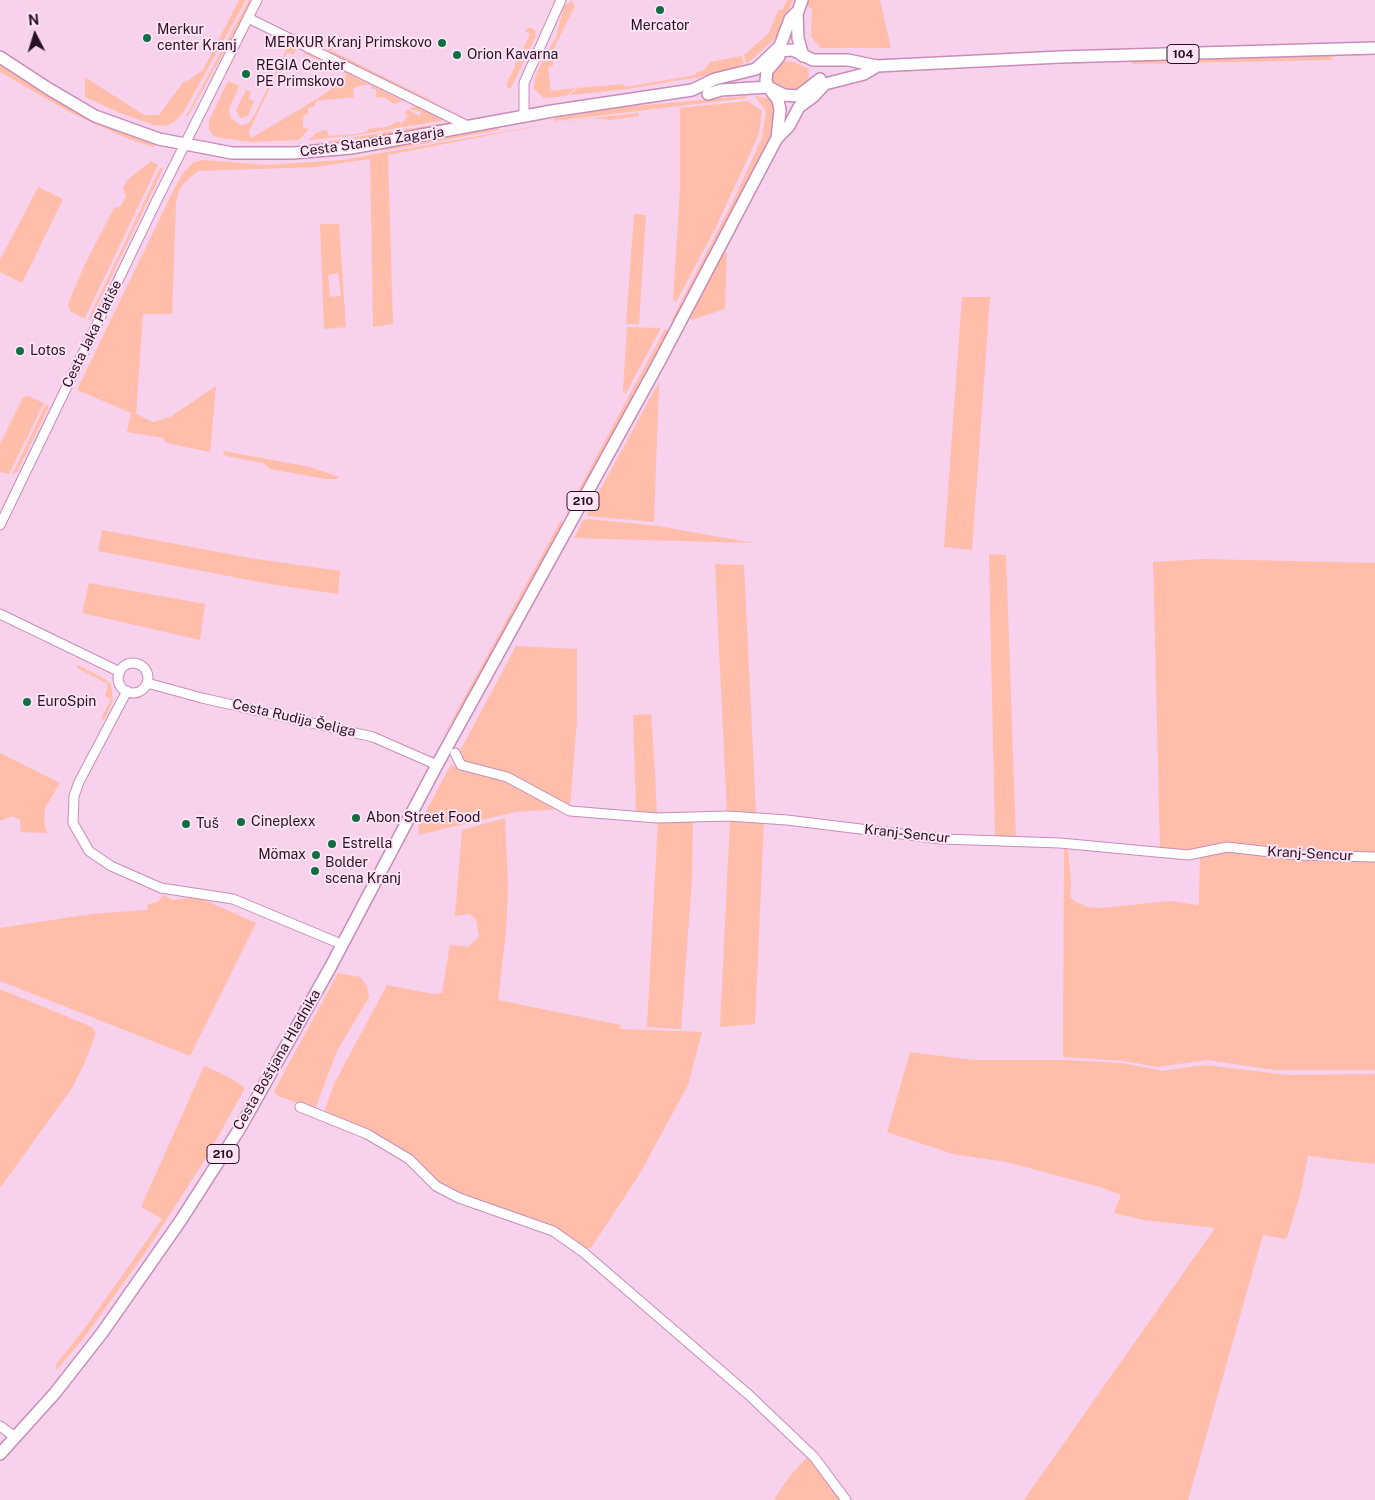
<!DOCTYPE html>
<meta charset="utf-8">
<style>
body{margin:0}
#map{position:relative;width:1375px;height:1500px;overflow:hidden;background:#f8d1ec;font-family:"Public Sans",sans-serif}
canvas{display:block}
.north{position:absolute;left:10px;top:10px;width:50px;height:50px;-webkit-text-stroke:4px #fde3f5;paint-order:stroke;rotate:355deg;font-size:14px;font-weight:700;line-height:20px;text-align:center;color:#281122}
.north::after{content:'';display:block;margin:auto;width:18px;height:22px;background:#281122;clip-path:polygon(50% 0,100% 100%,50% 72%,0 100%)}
</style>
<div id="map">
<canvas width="1375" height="1500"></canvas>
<div class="north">N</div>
</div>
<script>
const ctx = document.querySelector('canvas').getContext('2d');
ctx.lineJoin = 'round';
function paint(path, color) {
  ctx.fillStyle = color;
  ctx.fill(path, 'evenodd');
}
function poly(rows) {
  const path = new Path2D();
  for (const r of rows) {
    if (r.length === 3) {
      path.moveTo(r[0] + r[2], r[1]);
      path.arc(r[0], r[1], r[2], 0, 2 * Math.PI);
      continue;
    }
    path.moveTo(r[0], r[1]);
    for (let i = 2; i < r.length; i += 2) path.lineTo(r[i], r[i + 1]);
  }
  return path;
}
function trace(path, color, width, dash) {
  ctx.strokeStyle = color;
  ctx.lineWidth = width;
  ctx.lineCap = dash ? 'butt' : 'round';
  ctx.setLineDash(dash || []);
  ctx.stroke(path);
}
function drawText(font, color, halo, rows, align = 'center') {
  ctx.font = font + ' "Public Sans",sans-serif';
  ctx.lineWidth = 4;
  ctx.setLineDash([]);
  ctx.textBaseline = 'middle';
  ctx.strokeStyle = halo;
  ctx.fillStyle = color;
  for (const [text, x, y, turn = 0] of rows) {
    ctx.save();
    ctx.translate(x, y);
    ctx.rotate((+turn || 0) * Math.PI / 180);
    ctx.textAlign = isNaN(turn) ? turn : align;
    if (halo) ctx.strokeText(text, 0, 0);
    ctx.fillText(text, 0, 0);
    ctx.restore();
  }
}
const green = poly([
 [239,0,246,0,183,113,174,122,165,126,154,125,120,113,85,97,85,77,144,115,159,115,184,81,186,82,203,70],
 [249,0,253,0,188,116,186,116],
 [787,0,793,0,776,38,746,64,744,55,768,34,779,9,782,10],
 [808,0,880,0,891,48,820,48,811,36,812,9,807,6],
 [572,1,575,6,552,52,553,66,548,67,551,91,575,88,567,96,544,98,534,89,535,78,543,59,556,38,564,6],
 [529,27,535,30,536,36,511,88,508,88,506,85,530,34,525,31],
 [289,44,295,47,296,50,293,55,287,52,249,131,251,138,317,99,344,80,346,74,306,54,302,58,305,52,403,101,394,104,386,98,376,97,376,89,371,89,371,85,362,85,353,88,354,97,316,101,314,107,308,108,308,114,304,115,303,119,303,128,309,129,299,140,251,142,215,137,209,130,209,121,228,81,239,86,229,109,230,117,240,125,248,124,255,114],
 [328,44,333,47,332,51,463,116,329,53],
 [1335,54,1331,60,1132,64,1131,60],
 [742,56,744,63,741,67,710,75,627,89,570,95,577,88,624,84,625,87,696,75,696,72,703,71,710,62],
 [783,61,793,62,808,68,809,80,796,92,773,84,771,77,773,67],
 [0,65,74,111,100,124,155,144,153,147,126,138,73,114,0,72],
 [246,90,251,92,249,99,254,101,248,116,240,118,236,110],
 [746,96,747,98,554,121,554,118,622,107],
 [755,96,768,98,774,104,774,128,757,165,700,274,676,317,670,323,733,201,762,138,766,111],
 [748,101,762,111,759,134,715,229,676,302,673,299,680,190,680,108],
 [416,106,445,120,358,135,309,140,316,133,324,130,327,130,328,136,357,134,368,131,368,129,387,127,398,121,401,124,408,116,404,113,408,110,420,116,421,112,409,109],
 [639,113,639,116,611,120,595,118,542,125,388,155,393,324,373,327,370,159,316,167,198,171,186,181,179,190,176,203,172,314,143,314,136,414,153,422,170,417,216,386,210,452,171,444,165,442,163,438,127,432,131,413,77,390,173,191,184,172,194,162,204,160,266,165,342,160,541,125,592,118],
 [450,122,448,125,372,138,306,145],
 [499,128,499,130,401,148,323,158],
 [151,161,158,165,85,318,79,316,70,311,68,304,85,264,114,208,120,207,126,196,123,188,127,180],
 [160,168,163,168,156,184,91,319,88,320],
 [38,187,63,199,22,283,0,272,0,260],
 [634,214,646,215,639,324,626,324],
 [320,224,339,224,346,327,324,329],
 [338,273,341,296,330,297,328,275],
 [724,251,727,253,725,309,691,320,690,316],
 [962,297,990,297,972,550,944,547],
 [627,327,661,328,626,393,623,392],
 [665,329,668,330,667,335,573,507,565,515],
 [659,382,654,522,588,516,587,514],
 [28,396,44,403,9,474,0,472,0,444,23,397],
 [46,404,49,407,17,472,12,475],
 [224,451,310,467,339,477,336,479,326,479,270,469,263,463,226,456,223,454],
 [588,519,658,526,754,543,574,538,583,520],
 [561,520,563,524,487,666,441,740],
 [102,530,250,558,340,571,338,594,270,584,98,551],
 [989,554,1006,555,1016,839,995,839],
 [1204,559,1375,563,1375,1070,1274,1070,1207,1060,1157,1067,1125,1061,1063,1057,1064,847,1068,850,1071,882,1070,896,1074,901,1087,907,1101,908,1170,901,1197,905,1199,904,1200,855,1196,850,1160,849,1153,562],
 [715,564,744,565,756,814,727,814],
 [89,583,205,604,200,640,82,613],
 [516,646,577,649,577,719,570,808,463,763,459,753],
 [78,665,105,679,111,685,113,700,104,720,101,719,111,699,105,696,108,684,77,668],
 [651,714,655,773,657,815,636,814,633,715],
 [0,753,60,783,45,808,44,822,47,833,21,832,20,820,13,816,0,821],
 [451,765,496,775,561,809,516,812,418,835,419,824],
 [505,818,508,885,506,932,498,1000,621,1025,620,1029,702,1032,688,1085,639,1175,591,1248,578,1250,538,1229,457,1201,408,1162,324,1112,334,1084,387,985,433,994,442,993,450,945,468,947,479,937,476,919,469,914,455,916,462,830],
 [730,819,764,820,755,1024,720,1027],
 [658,820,693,820,692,878,681,1029,647,1027],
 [163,895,173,900,195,897,202,899,256,923,190,1056,0,981,0,928,91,914,147,910,148,904,158,902],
 [338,973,360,977,367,986,369,997,337,1051,315,1109,278,1096,274,1091],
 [0,989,92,1027,96,1033,85,1062,72,1088,0,1188],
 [910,1052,973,1060,1062,1060,1123,1063,1163,1071,1204,1065,1288,1075,1375,1074,1375,1164,1308,1156,1301,1191,1288,1235,1285,1239,1263,1235,1188,1500,1024,1500,1215,1228,1144,1220,1114,1213,1121,1195,1100,1187,1006,1162,953,1154,887,1132],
 [204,1066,231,1078,244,1087,244,1090,206,1158,145,1253,83,1339,57,1369,55,1366,87,1325,162,1219,141,1207],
 [806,1458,810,1458,843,1500,774,1500,789,1477]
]);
const minor = poly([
 [248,18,470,127],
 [524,116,524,83,561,0],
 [0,525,156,202,257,0],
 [0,614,120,672],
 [133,678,15],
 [147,683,202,698,373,737,437,765],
 [127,691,79,782,74,796,73,823,89,851,111,866,161,888,233,899,341,944],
 [455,753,461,765,507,777,570,811,657,818,728,816,787,820,942,839,1060,843,1188,855,1227,847,1297,855,1375,857],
 [300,1107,367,1134,409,1159,436,1186,459,1198,553,1231,583,1252,749,1395,814,1457,846,1500],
 [0,1426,15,1437]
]);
const major = poly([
 [797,12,798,38,803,56],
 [795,20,802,0],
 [775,51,793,50,813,60,848,60,877,66,1060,57,1375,48],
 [0,57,49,89,95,116,159,139,232,153,293,153,351,148,552,111,692,90,715,79,756,69,780,46,790,19,797,12],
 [708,94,721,90,768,87,784,95,798,96,820,79],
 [777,138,780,110,778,100,768,87,766,80,767,71,779,57],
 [0,1454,55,1393,102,1333,181,1220,240,1128,331,966,437,765,658,364,777,138,789,126,799,107,814,96,825,84,864,74,877,66]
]);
const markers = [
 [660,10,5,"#106e42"],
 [147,38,5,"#106e42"],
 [442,43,5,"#106e42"],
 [457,55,5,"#106e42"],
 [246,74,5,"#106e42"],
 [20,351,5,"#106e42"],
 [27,702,5,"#106e42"],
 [356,818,5,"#106e42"],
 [241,822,5,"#106e42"],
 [186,824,5,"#106e42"],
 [332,844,5,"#106e42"],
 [316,855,5,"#106e42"],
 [315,871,5,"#106e42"]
];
const shields = [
 [1183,54,32],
 [583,501,32],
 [223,1154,32]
];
const shieldNames = [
 ["104",1183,54],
 ["210",583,501],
 ["210",223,1154]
];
const poiNames = [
 ["Mercator",660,26,"center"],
 ["Merkur",157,30],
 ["center Kranj",157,46],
 ["MERKUR Kranj Primskovo",432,43,"right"],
 ["Orion Kavarna",467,55],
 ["REGIA Center",256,66],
 ["PE Primskovo",256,82],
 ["Lotos",30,351],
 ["EuroSpin",37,702],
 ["Abon Street Food",366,818],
 ["Cineplexx",251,822],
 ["Tuš",196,824],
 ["Estrella",342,844],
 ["Mömax",306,855,"right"],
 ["Bolder",325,863],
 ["scena Kranj",325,879]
];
const streetNames = [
 ["Cesta Staneta Žagarja",372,142,-8],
 ["Cesta Jaka Platiše",92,334,-64],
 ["Cesta Rudija Šeliga",294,718,13],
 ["Kranj-Sencur",907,834,6],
 ["Kranj-Sencur",1310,854,3],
 ["Cesta Boštjana Hladnika",277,1060,-60]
];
paint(green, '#ffbdaa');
trace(minor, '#c88cb8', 11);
trace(major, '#c88cb8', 14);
trace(minor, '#fff', 9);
trace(major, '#fff', 11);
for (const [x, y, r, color] of markers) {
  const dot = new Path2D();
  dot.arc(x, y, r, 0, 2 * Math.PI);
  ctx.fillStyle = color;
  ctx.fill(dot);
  trace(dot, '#fde3f5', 2);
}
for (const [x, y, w] of shields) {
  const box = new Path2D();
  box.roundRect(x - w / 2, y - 9.5, w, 19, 4);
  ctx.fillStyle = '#fde3f5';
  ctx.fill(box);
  trace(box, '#281122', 1);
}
drawText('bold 12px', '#281122', null, shieldNames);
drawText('14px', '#281122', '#fde3f5', poiNames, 'left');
drawText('14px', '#281122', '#fde3f5', streetNames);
</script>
